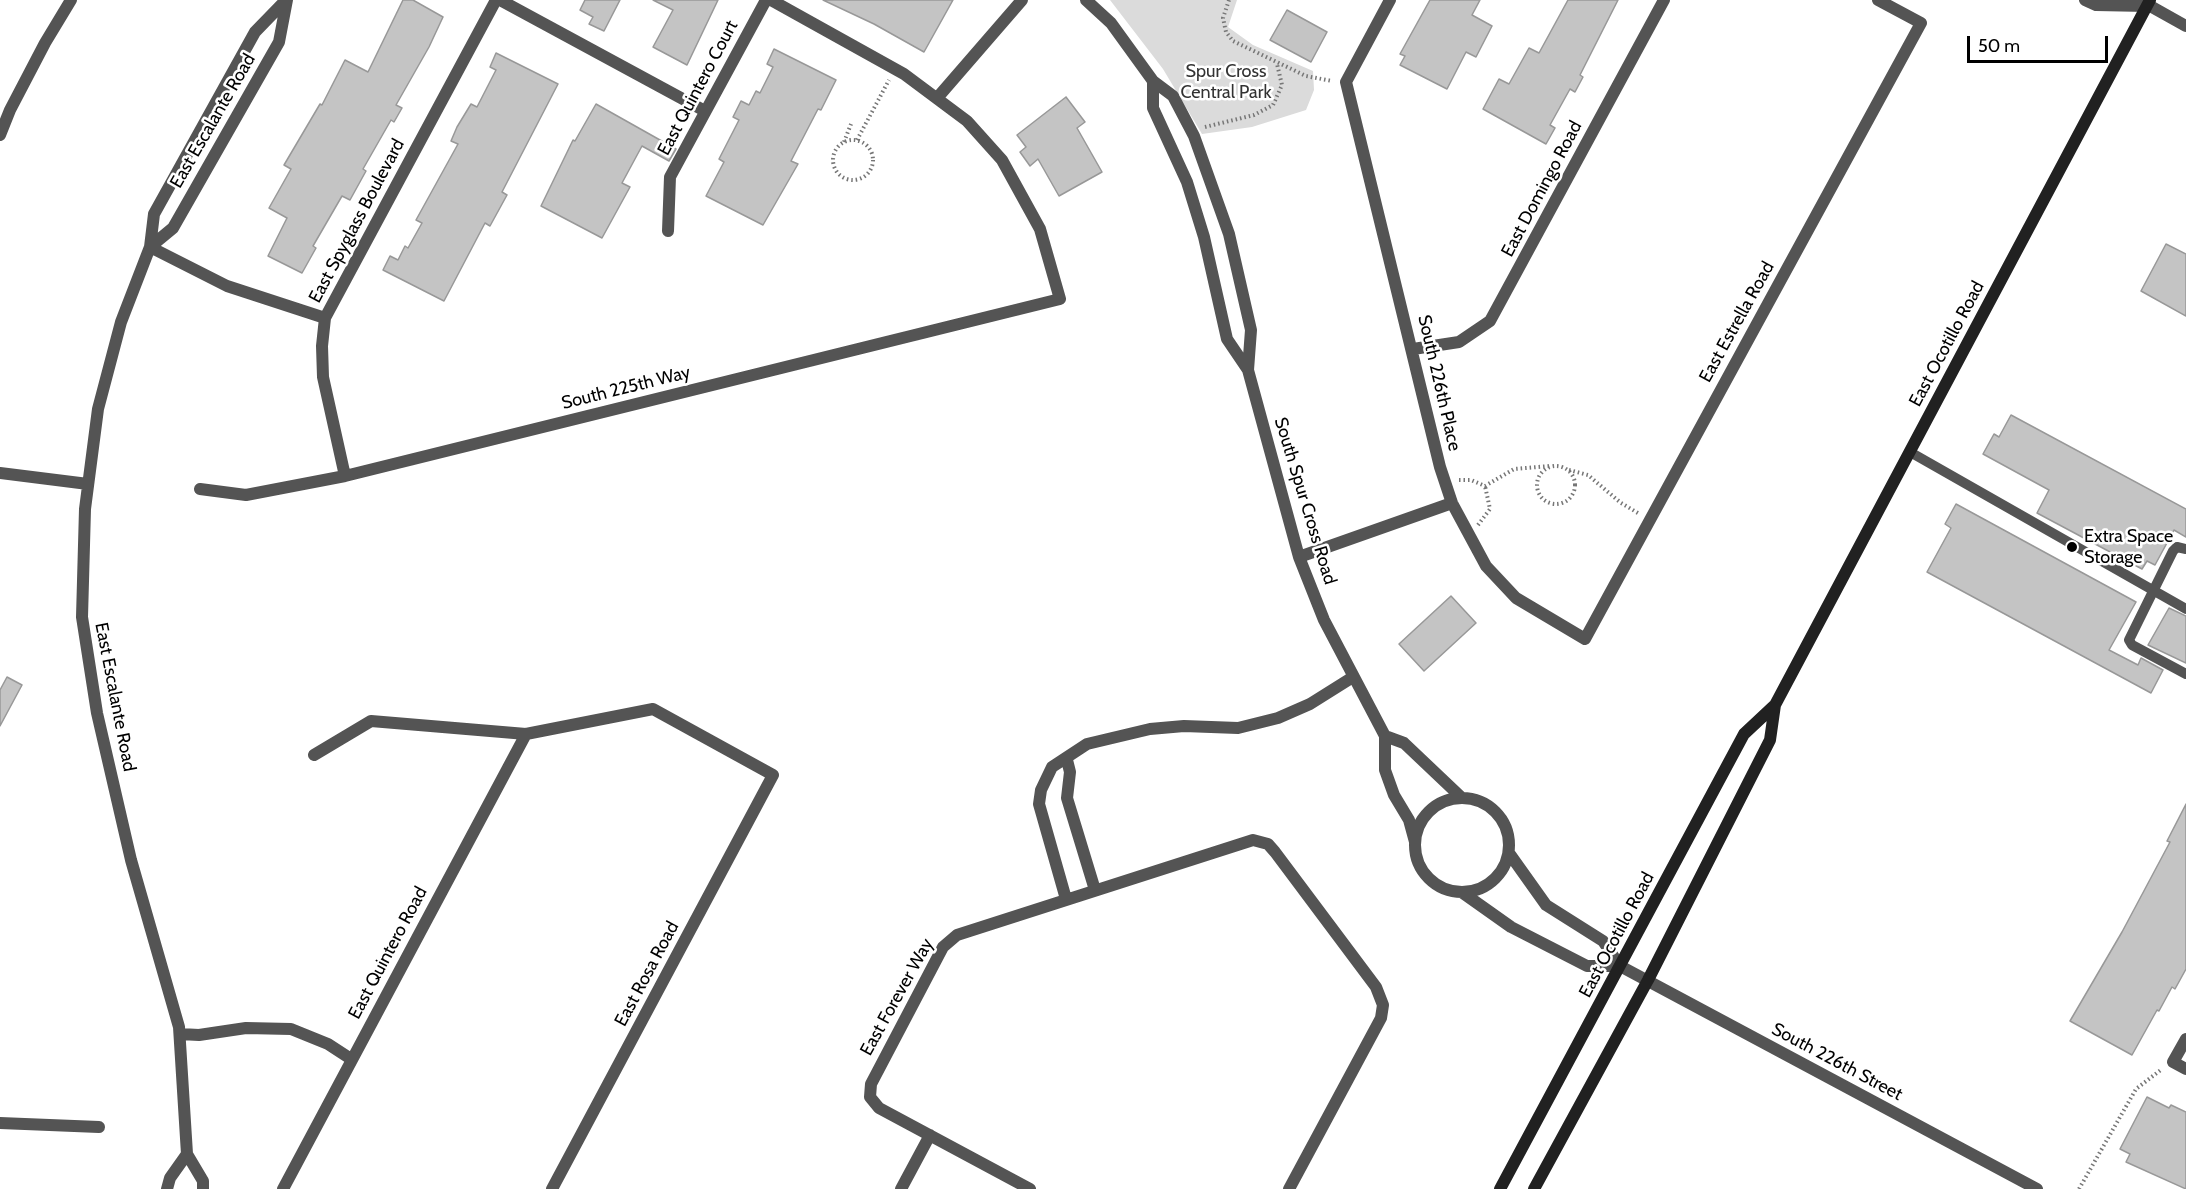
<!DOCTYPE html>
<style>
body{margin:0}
#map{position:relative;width:2186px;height:1189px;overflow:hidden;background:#fff;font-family:Cabin,sans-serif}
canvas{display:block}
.scale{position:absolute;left:1967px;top:36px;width:141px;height:27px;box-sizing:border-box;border:3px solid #000;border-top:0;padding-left:8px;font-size:18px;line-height:21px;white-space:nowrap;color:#000;-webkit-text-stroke:4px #fff;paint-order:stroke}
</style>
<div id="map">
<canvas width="2186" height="1189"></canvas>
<div class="scale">50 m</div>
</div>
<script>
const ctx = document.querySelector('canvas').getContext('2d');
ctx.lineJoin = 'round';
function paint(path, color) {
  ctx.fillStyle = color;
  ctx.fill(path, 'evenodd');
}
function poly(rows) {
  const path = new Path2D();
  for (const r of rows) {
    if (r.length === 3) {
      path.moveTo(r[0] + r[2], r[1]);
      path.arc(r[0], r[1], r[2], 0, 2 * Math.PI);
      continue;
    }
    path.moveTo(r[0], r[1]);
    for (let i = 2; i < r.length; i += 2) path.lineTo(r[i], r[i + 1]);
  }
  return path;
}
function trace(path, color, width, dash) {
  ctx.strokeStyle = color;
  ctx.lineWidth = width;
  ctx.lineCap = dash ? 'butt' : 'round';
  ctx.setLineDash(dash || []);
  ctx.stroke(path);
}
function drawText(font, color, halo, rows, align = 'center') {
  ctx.font = font + ' Cabin,sans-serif';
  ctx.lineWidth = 5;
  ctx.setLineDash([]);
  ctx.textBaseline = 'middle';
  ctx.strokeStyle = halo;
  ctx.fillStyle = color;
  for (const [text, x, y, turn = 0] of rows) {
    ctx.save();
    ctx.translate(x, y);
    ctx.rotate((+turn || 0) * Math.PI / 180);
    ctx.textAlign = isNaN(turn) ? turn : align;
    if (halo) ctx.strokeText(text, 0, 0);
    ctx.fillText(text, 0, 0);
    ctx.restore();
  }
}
const green = poly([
 [1110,0,1237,0,1228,27,1253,45,1313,71,1314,90,1306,110,1252,127,1202,134,1163,69]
]);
const building = poly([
 [403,0,413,0,443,17,429,47,396,105,402,108,394,122,391,120,363,169,366,171,350,200,342,196,313,246,316,248,302,273,268,256,287,218,269,208,291,169,284,165,320,104,322,105,345,60,368,72,403,0],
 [585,0,620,0,604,31,589,24,593,17,580,10,585,0],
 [653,0,718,0,687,65,653,47,673,10,653,0],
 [823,0,953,0,924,52,874,24,823,0],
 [1430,0,1480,0,1472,15,1492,26,1476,57,1466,52,1447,89,1400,65,1405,56,1400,54,1430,0],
 [1568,0,1618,0,1580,75,1583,77,1575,92,1570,89,1550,125,1555,128,1546,144,1483,109,1499,79,1509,84,1529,48,1539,53,1568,0],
 [1287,10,1327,32,1311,62,1270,40,1287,10],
 [774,49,836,80,821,110,818,109,791,161,798,164,763,225,706,196,724,162,719,159,739,120,733,117,741,101,749,105,756,91,760,93,773,67,767,64,774,49],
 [496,53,558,84,502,192,507,195,490,226,485,223,444,301,383,270,390,256,398,260,405,246,408,248,422,223,416,220,458,144,451,141,457,127,471,104,477,107,496,70,490,67,496,53],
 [1066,97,1085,122,1077,128,1102,172,1059,196,1038,159,1030,166,1020,152,1026,147,1017,135,1066,97],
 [596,104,676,149,669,161,642,146,622,183,630,187,602,238,541,206,573,140,575,141,596,104],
 [2166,244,2186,254,2186,316,2141,291,2166,244],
 [2011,415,2186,509,2186,537,2174,530,2155,565,2147,561,2142,569,2037,513,2049,490,1983,454,1994,434,1999,437,2011,415],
 [1956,504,2136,602,2109,650,2138,665,2141,658,2163,670,2151,693,1927,572,1951,528,1945,524,1956,504],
 [1451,596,1476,623,1424,671,1399,644,1451,596],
 [2169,608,2186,616,2186,663,2148,645,2169,608],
 [7,677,22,685,0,726,0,690,7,677],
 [2186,804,2186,969,2175,989,2172,987,2159,1011,2157,1010,2132,1055,2070,1021,2122,932,2170,842,2167,841,2186,804],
 [2147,1097,2169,1108,2171,1105,2186,1112,2186,1189,2126,1162,2130,1154,2120,1149,2147,1097]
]);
const path = poly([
 [1229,0,1223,18,1226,32,1233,41,1306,76,1332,81],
 [1205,127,1254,115,1273,105,1282,85,1277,64],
 [853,160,20],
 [857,140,889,80],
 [844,142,851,124],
 [1556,485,19],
 [1569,470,1588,475,1621,503,1638,513],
 [1459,480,1471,480,1485,486,1514,469,1549,466],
 [1478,525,1490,509,1485,486],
 [2079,1189,2136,1089,2162,1069]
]);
const service = poly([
 [1910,452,2186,609],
 [2186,549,2177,547,2173,551,2129,640,2132,645,2186,674]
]);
const minor = poly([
 [500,0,705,111],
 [1086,0,1111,23,1153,81,1173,96,1194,136,1229,234,1251,330,1248,370],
 [1390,0,1346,82,1440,467,1452,503,1486,566,1516,598,1585,639,1921,23,1878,0],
 [2085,0,2096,5,2147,6],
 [2143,2,2186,26],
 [1153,81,1153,108,1187,182,1204,237,1227,339,1248,370,1299,557,1324,620,1385,736,1385,770,1394,795,1409,820,1415,842],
 [938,97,1022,0],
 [0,135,10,110,45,43,71,0],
 [668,231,670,177,766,0],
 [150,247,173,228,279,42,287,0],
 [150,247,227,286,325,318],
 [1413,349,1459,342,1490,321,1664,0],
 [0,473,88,484],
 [345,476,323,377,322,346,325,318,496,0],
 [200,489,246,495,345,476,1060,299,1040,229,1002,160,967,121,904,74,771,0],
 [1299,557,1452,503],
 [1385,736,1404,743,1462,798],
 [314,755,371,721,526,734,653,709,773,775,552,1189],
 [1067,760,1070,772,1067,798,1095,890],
 [1462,845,47],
 [1509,853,1546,905,1603,941,1620,966,2037,1189],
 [1463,893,1511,927,1587,966,1620,966],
 [1066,899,1039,804,1041,790,1052,767,1087,744,1150,729,1184,726,1238,728,1278,718,1310,704,1353,677],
 [180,1034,199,1035,246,1028,291,1029,328,1044,351,1059],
 [2186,1039,2173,1062,2186,1069],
 [0,1123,99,1127],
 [167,1189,170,1178,187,1154],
 [203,1189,203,1181,187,1154,179,1027,131,860,97,713,82,617,85,509,98,409,121,322,150,247,154,214,255,32,286,0],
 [283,1189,526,734],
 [901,1189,930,1135],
 [1030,1189,879,1108,870,1097,871,1084,943,947,957,935,1253,840,1268,844,1275,852,1376,987,1383,1005,1381,1018,1289,1189]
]);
const secondary = poly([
 [1500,1189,1744,734,1775,705],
 [1534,1189,1648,980,1770,740,1775,705,2150,0]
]);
const markers = [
 [2072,547,6,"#000"]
];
const parkNames = [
 ["Spur Cross",1226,72],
 ["Central Park",1226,93]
];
const streetNames = [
 ["East Quintero Court",698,88,-62],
 ["East Escalante Road",213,121,-60],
 ["East Domingo Road",1542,189,-62],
 ["East Spyglass Boulevard",357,221,-62],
 ["East Estrella Road",1737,322,-61],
 ["East Ocotillo Road",1947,344,-62],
 ["South 226th Place",1439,383,77],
 ["South 225th Way",626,388,-14],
 ["South Spur Cross Road",1305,501,73],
 ["East Escalante Road",115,697,79],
 ["East Ocotillo Road",1617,935,-62],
 ["East Quintero Road",388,953,-62],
 ["East Rosa Road",647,974,-62],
 ["East Forever Way",897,997,-61],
 ["South 226th Street",1837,1062,28]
];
const poiNames = [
 ["Extra Space",2084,537],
 ["Storage",2084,558]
];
paint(green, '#dbdbdb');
paint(building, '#c4c4c4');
trace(building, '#989898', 1.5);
trace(path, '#767676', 4, [1.5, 3]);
trace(service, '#545454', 10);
trace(minor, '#545454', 12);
trace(secondary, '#212121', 12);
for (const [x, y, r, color] of markers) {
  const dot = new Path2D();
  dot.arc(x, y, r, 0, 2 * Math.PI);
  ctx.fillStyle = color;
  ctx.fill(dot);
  trace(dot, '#fff', 2);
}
drawText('18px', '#323232', '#fff', parkNames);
drawText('18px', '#000', '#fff', streetNames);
drawText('18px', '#000', '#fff', poiNames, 'left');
</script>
